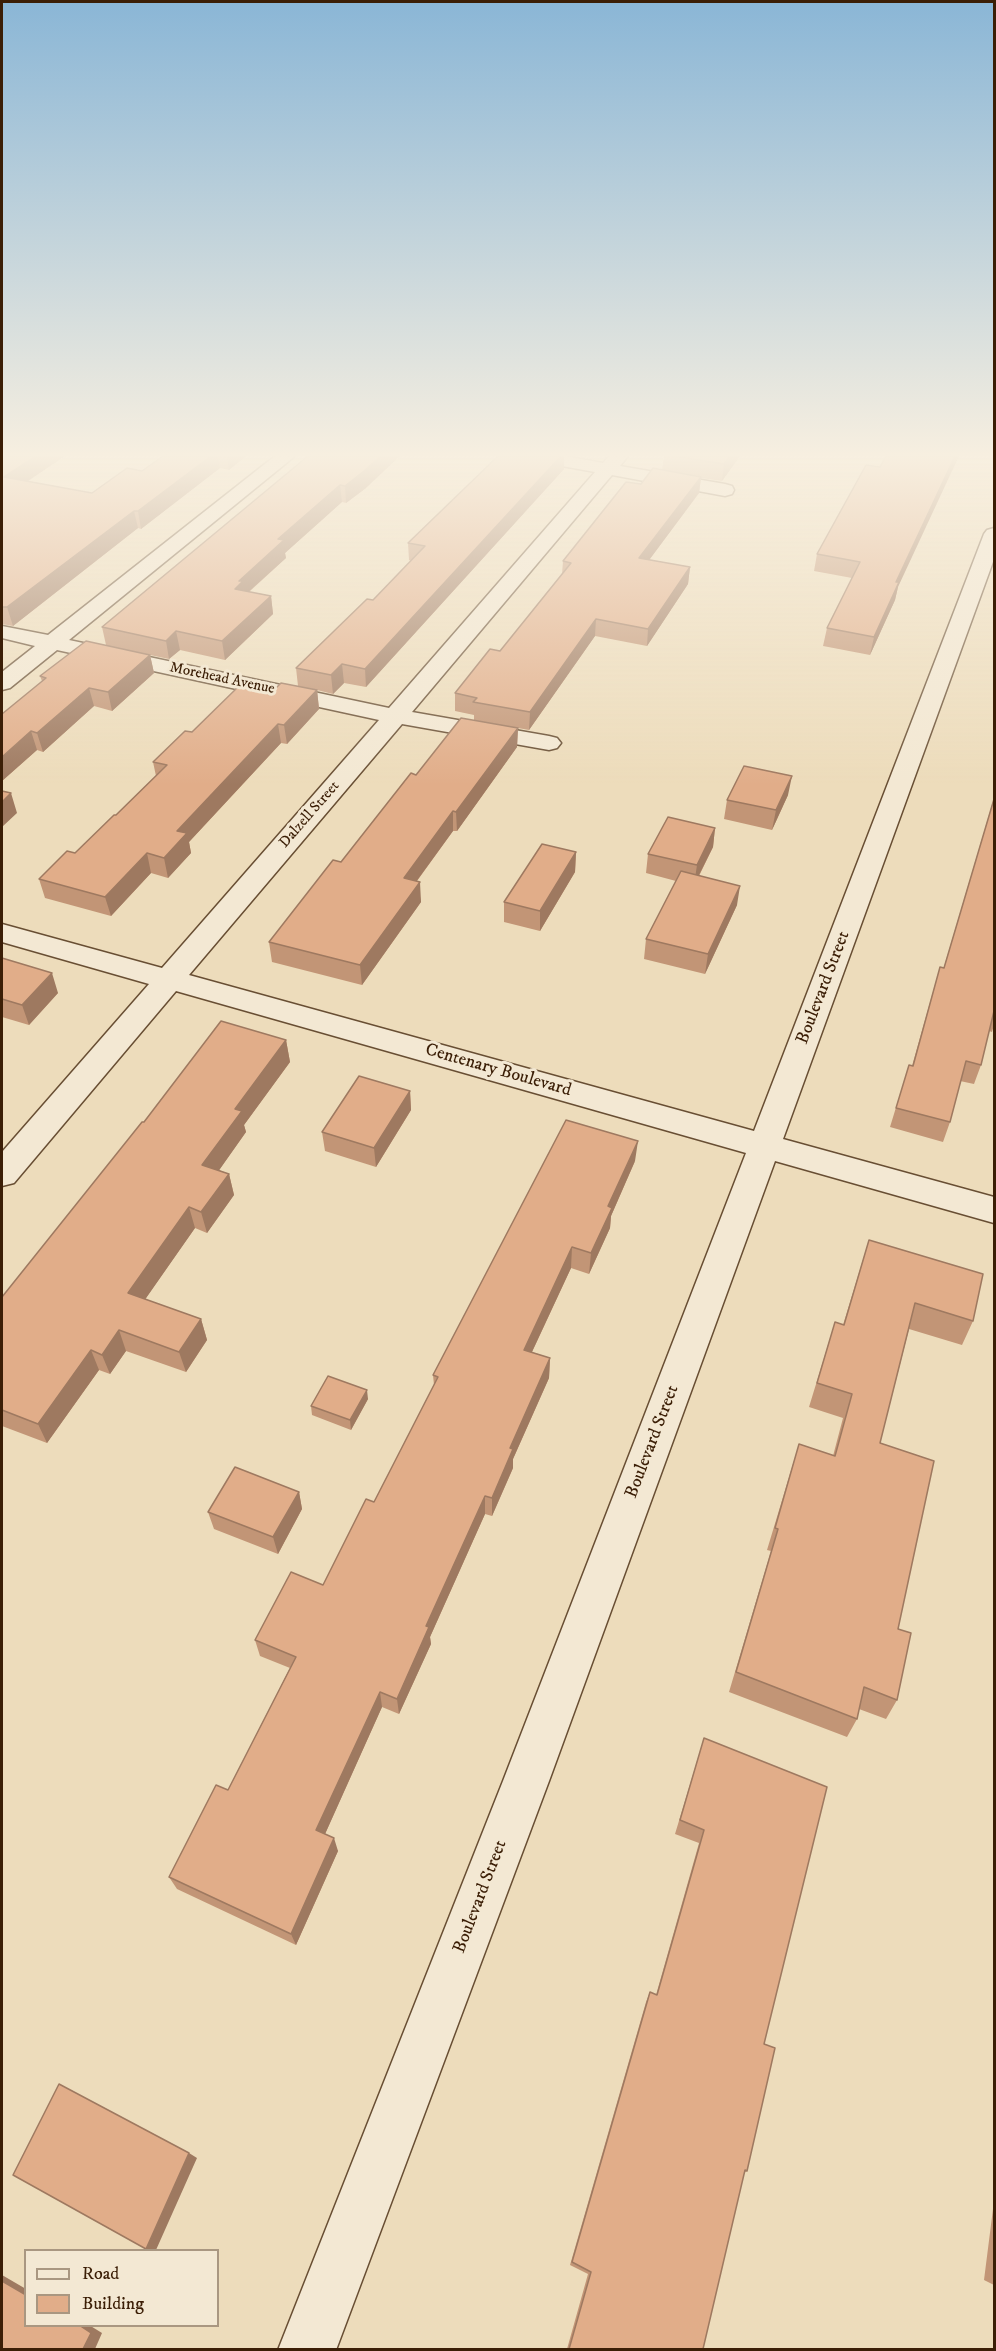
<!DOCTYPE html>
<style>
body{margin:0}
#map{position:relative;width:996px;height:2351px;overflow:hidden;background:#eddcbb;font-family:"IM FELL DW Pica",serif}
canvas{display:block}
.frame{position:absolute;inset:0;border:3px solid #3b1e06;pointer-events:none}
.legend{position:absolute;left:24px;top:2249px;width:195px;height:78px;box-sizing:border-box;background:#f3e8d3;border:2px solid #a99781;margin:0;padding:8px 10px;list-style:none;font-size:18px;color:#3b1e06}
.legend li{display:flex;align-items:center;gap:12px;height:30px}
.legend b{width:30px;border:2px solid #a99781}
</style>
<div id="map">
<canvas width="996" height="2351"></canvas>
<div class="frame"></div>
<ul class="legend">
<li><b style="height:8px;background:#f3e8d3"></b>Road</li>
<li><b style="height:16px;background:#e1ad89"></b>Building</li>
</ul>
</div>
<script>
const ctx = document.querySelector('canvas').getContext('2d');
ctx.lineJoin = 'round';
function poly(rows) {
  const path = new Path2D();
  for (const r of rows) {
    path.moveTo(r[0], r[1]);
    for (let i = 2; i < r.length; i += 2) path.lineTo(r[i], r[i + 1]);
  }
  return path;
}
function trace(path, color, width, dash) {
  ctx.strokeStyle = color;
  ctx.lineWidth = width;
  ctx.lineCap = dash ? 'butt' : 'round';
  ctx.setLineDash(dash || []);
  ctx.stroke(path);
}
function paint(path, color) {
  ctx.fillStyle = color;
  ctx.fill(path, 'evenodd');
}
function drawText(font, color, halo, rows, align = 'center') {
  ctx.font = font + ' "IM FELL DW Pica",serif';
  ctx.lineWidth = 6;
  ctx.setLineDash([]);
  ctx.textBaseline = 'middle';
  ctx.strokeStyle = halo;
  ctx.fillStyle = color;
  for (const [text, x, y, turn = 0] of rows) {
    ctx.save();
    ctx.translate(x, y);
    ctx.rotate((+turn || 0) * Math.PI / 180);
    ctx.textAlign = isNaN(turn) ? turn : align;
    if (halo) ctx.strokeText(text, 0, 0);
    ctx.fillText(text, 0, 0);
    ctx.restore();
  }
}
const minor = poly([
 [275,456,295,456,69,640,389,708,595,472,534,461,528,460,525,456,565,456,603,463,609,456,628,456,620,466,725,484,732,486,734,490,732,494,725,496,612,475,412,712,549,736,557,738,561,743,557,748,549,750,402,724,189,975,754,1131,984,534,987,530,994,528,994,559,783,1139,994,1197,994,1223,775,1161,549,1781,336,2350,278,2350,503,1781,746,1153,176,991,14,1183,2,1186,2,1152,149,984,2,942,2,924,162,968,379,720,57,650,10,688,2,690,2,672,35,646,2,638,2,626,48,635,275,456]
]);
const wall = poly([
 [2,456,28,481,92,493,142,471,163,456,246,456,229,470,220,468,141,529,138,528,13,626,2,624],
 [308,456,366,488,346,503,342,502,285,553,286,558,249,592,271,596,273,614,225,660,180,650,169,659,150,655,154,673,112,711,94,706,43,752,37,750,2,781,42,681,40,676,106,645,102,627],
 [664,456,740,456,722,481,701,478,699,493,649,560,690,567,688,584,647,646,595,636,529,730,518,728,517,747,457,831,453,831,417,881,421,902,362,985,272,962,269,942,341,862,416,775,474,720,474,715,455,711,455,693,500,651,562,574,563,561,641,484,662,470],
 [880,467,898,587,895,600,870,655,823,646,827,628,852,578,814,571,817,554],
 [564,469,366,687,344,683,333,694,317,690,319,709,287,744,281,743,189,842,191,853,168,878,151,873,111,916,45,898,39,879,75,853,116,815,156,776,153,762,192,732,273,691,298,686,296,668,373,600,411,561,409,560,408,543],
 [788,795,772,830,724,819,727,800],
 [994,798,994,1025,992,1032,989,1031,981,1065,974,1084,960,1081,950,1122,943,1142,890,1127,909,1065,912,1066,940,967,944,967],
 [715,828,713,847,699,876,737,905,705,974,644,959,646,939,676,881,646,873,648,854],
 [576,852,575,872,540,931,504,922,504,902],
 [2,958,58,993,29,1025,2,1017],
 [286,1040,290,1062,244,1125,246,1132,219,1170,229,1174,234,1195,207,1233,195,1228,145,1299,201,1319,207,1340,186,1372,126,1351,110,1374,99,1370,47,1443,2,1426,2,1297,144,1122],
 [410,1091,411,1110,376,1167,325,1151,322,1132],
 [635,1161,611,1216,610,1228,589,1274,571,1268,532,1352,550,1358,549,1378,513,1459,513,1468,492,1516,485,1514,430,1637,431,1644,399,1714,382,1707,325,1834,338,1851,296,1945,177,1889,169,1877,228,1790,290,1668,260,1656,255,1640,323,1585,374,1502,434,1385,433,1375],
 [869,1240,973,1321,962,1345,909,1329,880,1443,898,1629,897,1700,886,1719,859,1709,857,1719,847,1737,729,1692,771,1551,767,1550,799,1444,833,1456,843,1418,809,1407,835,1322,843,1325],
 [368,1399,351,1430,312,1415,311,1406],
 [299,1492,302,1509,278,1554,214,1529,208,1512],
 [704,1738,764,2044,747,2171,744,2173,703,2349,567,2349,588,2274,570,2265,646,2002,650,1992,656,1995,699,1843,675,1834],
 [994,2201,994,2285,984,2280]
]);
const shadedWall = poly([
 [36,456,65,456,9,494,4,477],
 [211,456,218,456,220,468,141,529,138,511],
 [227,456,246,456,229,470],
 [381,456,400,456,366,488,346,503,345,486],
 [561,456,564,456,564,469,366,687,365,669],
 [730,456,740,456,722,481,724,464],
 [955,456,959,456,898,587,895,600,870,655,874,637,896,582],
 [701,477,699,493,638,575,639,558],
 [340,485,342,502,285,553,286,558,245,595,235,589,239,581,278,539],
 [134,511,138,528,13,626,7,607],
 [690,567,688,584,647,646,648,629],
 [271,596,273,614,225,660,222,641],
 [596,619,595,636,529,730,530,712],
 [176,631,180,650,169,659,166,641],
 [150,655,154,673,112,711,108,692],
 [342,664,344,683,333,694,331,675],
 [89,688,94,706,43,752,37,733],
 [317,690,319,709,287,744,284,725],
 [278,724,281,743,189,842,191,853,168,878,164,858,177,831],
 [518,728,517,747,457,831,456,812],
 [31,731,37,750,2,781,2,757],
 [792,776,788,795,772,830,776,810],
 [11,793,17,813,2,827,2,802],
 [453,811,453,831,405,897,404,878],
 [715,828,713,847,694,885,697,865],
 [576,852,575,872,540,931,540,911],
 [147,853,151,873,111,916,105,897],
 [420,882,421,902,362,985,360,965],
 [740,886,737,905,705,974,708,954],
 [52,973,58,993,29,1025,22,1005],
 [286,1040,290,1062,244,1125,246,1132,208,1186,202,1165,235,1109],
 [410,1091,411,1110,376,1167,374,1148],
 [638,1141,635,1161,611,1216,610,1228,589,1274,591,1253,608,1206],
 [229,1174,234,1195,207,1233,201,1212],
 [189,1207,195,1228,135,1314,128,1293],
 [572,1247,571,1268,524,1369,524,1350],
 [201,1319,207,1340,186,1372,179,1352],
 [119,1330,126,1351,110,1374,102,1355],
 [91,1350,99,1370,47,1443,38,1424],
 [550,1358,549,1378,513,1459,513,1468,492,1516,492,1498,510,1448],
 [367,1390,368,1399,351,1430,350,1420],
 [299,1492,302,1509,278,1554,273,1537],
 [485,1496,485,1514,430,1637,431,1644,399,1714,397,1699,426,1626],
 [380,1692,382,1707,321,1843,316,1830],
 [334,1838,338,1851,296,1945,291,1934],
 [189,2153,197,2158,156,2250,152,2250,146,2249],
 [2,2275,26,2289,26,2295,2,2281],
 [79,2325,89,2325,102,2333,95,2349,83,2349]
]);
const building = poly([
 [2,456,36,456,4,477,92,493,127,468,142,471,163,456,211,456,138,511,134,511,7,607,2,607,2,456],
 [308,456,381,456,364,471,345,486,340,485,278,539,284,540,239,581,243,581,235,589,271,596,222,641,176,631,166,641,102,627,308,456],
 [498,456,561,456,365,669,342,664,331,675,296,668,367,599,373,600,425,546,408,543,498,456],
 [674,456,730,456,724,464,674,456],
 [886,456,955,456,896,582,899,582,874,637,827,628,860,562,817,554,866,465,880,467,886,456],
 [653,468,701,477,639,558,690,567,648,629,596,619,530,712,473,702,477,698,455,693,490,649,500,651,571,563,563,561,626,482,641,484,653,468],
 [86,641,150,655,108,692,89,688,37,733,31,731,2,757,2,714,46,678,40,676,86,641],
 [281,683,317,690,284,725,278,724,177,831,187,833,164,858,147,853,105,897,39,879,67,851,75,853,114,815,116,815,167,765,153,762,185,731,192,732,241,684,273,691,281,683],
 [461,718,518,728,456,812,453,811,404,878,420,882,360,965,269,942,333,860,341,862,411,773,416,775,461,718],
 [744,766,792,776,776,810,727,800,744,766],
 [2,791,11,793,2,802,2,791],
 [994,799,994,1011,981,1065,966,1061,950,1122,896,1108,909,1065,913,1066,940,967,944,968,994,799],
 [668,817,715,828,697,865,648,854,668,817],
 [542,844,576,852,540,911,504,902,542,844],
 [681,871,740,886,708,954,646,939,681,871],
 [2,958,52,973,22,1005,2,999,2,958],
 [221,1021,286,1040,235,1109,242,1111,202,1165,229,1174,201,1212,189,1207,128,1293,201,1319,179,1352,119,1330,102,1355,91,1350,38,1424,2,1410,2,1297,142,1122,144,1122,221,1021],
 [359,1076,410,1091,374,1148,322,1132,359,1076],
 [566,1120,638,1141,608,1206,612,1208,591,1253,572,1247,524,1350,550,1358,510,1448,513,1449,492,1498,485,1496,426,1626,429,1627,397,1699,380,1692,316,1830,334,1838,291,1934,169,1877,216,1785,228,1790,296,1657,255,1640,291,1572,323,1585,366,1499,374,1502,438,1377,433,1375,566,1120],
 [869,1240,983,1274,973,1321,915,1303,880,1443,934,1461,898,1629,911,1633,897,1700,864,1687,857,1719,736,1672,778,1529,775,1528,799,1444,835,1456,852,1394,817,1383,835,1322,844,1325,869,1240],
 [328,1376,367,1390,350,1420,311,1406,328,1376],
 [235,1467,299,1492,273,1537,208,1512,235,1467],
 [704,1738,827,1787,764,2044,775,2048,747,2171,745,2170,703,2349,569,2349,591,2272,572,2262,650,1992,657,1995,704,1830,680,1820,704,1738],
 [59,2084,189,2153,146,2249,13,2175,59,2084],
 [2,2281,26,2295,26,2325,79,2325,91,2333,83,2349,2,2349,2,2281]
]);
const farStreetnames = [
 ["Morehead Avenue",222,679,12],
 ["Dalzell Street",310,815,-49]
];
const streetNames = [
 ["Boulevard Street",824,988,-69],
 ["Centenary Boulevard",498,1071,16],
 ["Boulevard Street",653,1442,-69],
 ["Boulevard Street",481,1897,-69]
];
trace(minor, '#684e33', 3);
paint(minor, '#f3e8d3');
paint(wall, '#c29576');
paint(shadedWall, '#9e7960');
paint(building, '#e1ad89');
trace(building, '#9e7960', 1.5);
const sky = ctx.createLinearGradient(0, 0, 0, 785);
sky.addColorStop(0, '#8ab6d6');
sky.addColorStop(0.58, '#f7efe0');
sky.addColorStop(1, '#f7efe000');
ctx.fillStyle = sky;
ctx.fillRect(0, 0, 996, 785);
drawText('15px', '#3b1e06', '#f3e8d3', farStreetnames);
drawText('18px', '#3b1e06', '#f3e8d3', streetNames);
</script>
